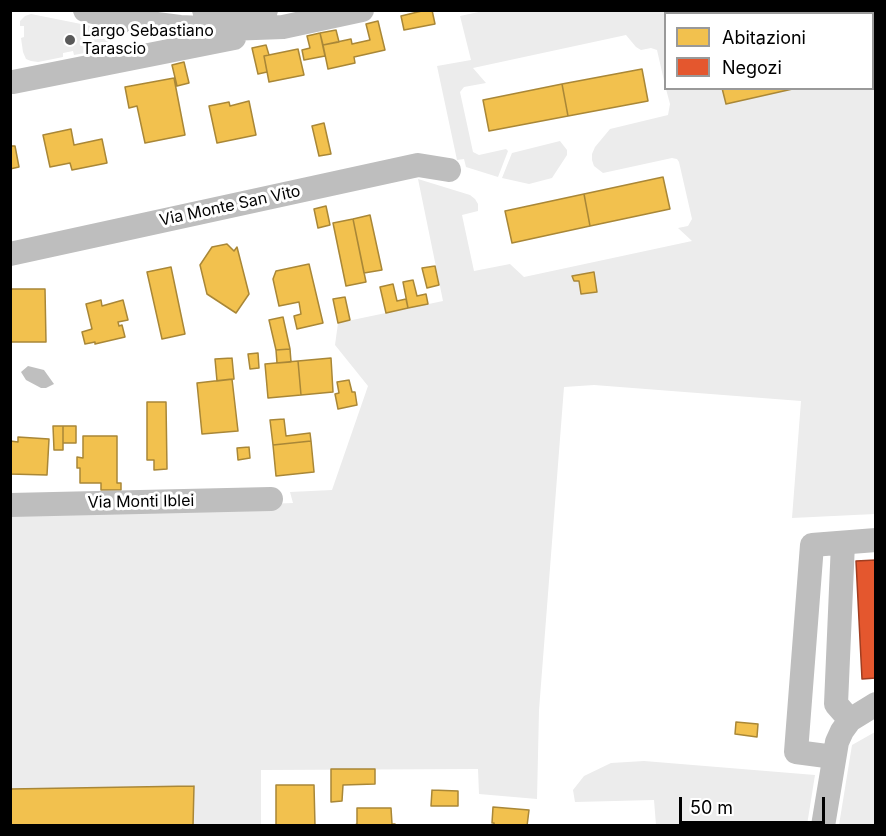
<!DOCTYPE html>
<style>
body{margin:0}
#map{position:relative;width:886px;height:836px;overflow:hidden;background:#fff;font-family:Inter,sans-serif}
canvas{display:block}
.frame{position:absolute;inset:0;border:12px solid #000;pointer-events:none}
.legend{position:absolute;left:664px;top:12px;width:210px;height:78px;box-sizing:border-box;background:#fff;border:2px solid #999;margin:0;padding:8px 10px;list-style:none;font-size:18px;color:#000}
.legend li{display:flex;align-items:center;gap:12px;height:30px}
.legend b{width:30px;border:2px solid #999}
.scale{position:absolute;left:679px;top:797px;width:146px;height:27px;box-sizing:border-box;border:3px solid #000;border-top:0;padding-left:8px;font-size:18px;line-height:21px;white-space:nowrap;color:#000;-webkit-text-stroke:4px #fff;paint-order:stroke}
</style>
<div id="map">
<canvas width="886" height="836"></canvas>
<div class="frame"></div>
<ul class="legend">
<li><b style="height:16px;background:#f2c14e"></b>Abitazioni</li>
<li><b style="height:16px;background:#e4572e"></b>Negozi</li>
</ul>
<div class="scale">50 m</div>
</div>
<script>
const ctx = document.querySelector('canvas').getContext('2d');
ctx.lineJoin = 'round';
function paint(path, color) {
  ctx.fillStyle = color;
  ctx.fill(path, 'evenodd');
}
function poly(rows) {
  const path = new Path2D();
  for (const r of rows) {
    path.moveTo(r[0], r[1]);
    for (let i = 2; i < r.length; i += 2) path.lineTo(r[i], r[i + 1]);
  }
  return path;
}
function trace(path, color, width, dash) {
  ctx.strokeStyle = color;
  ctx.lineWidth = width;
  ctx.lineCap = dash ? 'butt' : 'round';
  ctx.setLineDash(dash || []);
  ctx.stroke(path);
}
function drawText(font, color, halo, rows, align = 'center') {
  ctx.font = font + ' Inter,sans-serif';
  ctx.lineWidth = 6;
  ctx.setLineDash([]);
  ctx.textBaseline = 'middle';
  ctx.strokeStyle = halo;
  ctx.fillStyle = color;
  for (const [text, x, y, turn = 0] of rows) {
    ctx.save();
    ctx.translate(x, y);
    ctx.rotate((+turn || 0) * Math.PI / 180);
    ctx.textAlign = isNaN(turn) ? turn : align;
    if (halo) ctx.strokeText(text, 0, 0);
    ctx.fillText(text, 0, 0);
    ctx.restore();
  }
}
const green = poly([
 [488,10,875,11,875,514,792,518,801,401,594,385,564,387,539,710,537,799,479,794,478,769,261,770,261,825,193,826,193,787,11,789,10,513,293,503,290,492,332,490,368,386,335,345,338,323,443,301,418,179,470,195,475,199,478,204,478,211,462,215,474,271,510,264,524,277,692,241,678,228,688,226,692,219,679,162,677,159,672,158,603,173,594,166,592,160,592,154,595,147,610,129,668,115,670,104,666,89,872,88,872,14,666,14,665,85,657,50,651,48,641,50,636,47,626,35,473,68,486,83,464,87,460,92,473,152,479,155,506,149,508,151,498,177,466,167,464,159,457,160,437,66,471,60,460,16],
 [31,14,101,28,109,39,106,47,101,50,74,55,73,51,63,53,63,57,38,62,31,61,26,59,23,52,21,38,24,37,24,26,20,26,20,21,25,16],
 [560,141,567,150,567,155,552,178,529,184,502,178,512,153],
 [875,732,875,825,839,825,852,745],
 [644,761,815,775,807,825,656,825,654,800,575,802,573,790,584,776,611,763]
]);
const water = poly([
 [28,366,44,370,54,384,46,388,41,388,26,380,21,372]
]);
const homes = poly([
 [426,10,432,10,435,24,404,30,401,16,426,10],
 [378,21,385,50,354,57,355,63,328,69,323,45,351,39,352,44,370,40,366,24,378,21],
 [336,30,339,42,323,45,320,33,336,30],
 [320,33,325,56,304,60,302,50,310,48,307,36,320,33],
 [876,36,876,71,872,72,872,37,876,36],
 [266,45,269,55,264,56,267,72,258,74,252,48,266,45],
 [298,49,304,75,269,82,264,56,298,49],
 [184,62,189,83,177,86,172,65,184,62],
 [642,69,648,101,568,116,562,84,642,69],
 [174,78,185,135,145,143,137,106,129,108,125,87,174,78],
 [562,84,568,116,489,131,483,100,562,84],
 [722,88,797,88,726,104,722,88],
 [249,101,256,135,217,143,209,106,229,102,230,106,249,101],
 [324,123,331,154,319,156,312,126,324,123],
 [71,129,74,145,102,139,107,163,72,170,70,163,50,167,43,135,71,129],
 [10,146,15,146,19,167,10,169,10,146],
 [663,177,670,209,590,226,584,194,663,177],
 [584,194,590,226,512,243,505,211,584,194],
 [326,206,330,225,318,228,314,209,326,206],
 [370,215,382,270,364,273,353,219,370,215],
 [353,219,366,282,346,286,333,223,353,219],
 [227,244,234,251,237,247,249,294,236,313,207,294,200,265,212,247,227,244],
 [309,264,323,323,297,329,294,316,301,314,299,302,279,306,273,279,276,271,309,264],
 [435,266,439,285,427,288,422,268,435,266],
 [171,267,185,334,162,339,147,272,171,267],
 [594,272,597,292,581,294,579,281,574,281,572,276,594,272],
 [413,280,417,296,426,294,428,304,408,308,403,282,413,280],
 [393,284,397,301,406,299,408,308,386,313,380,287,393,284],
 [10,289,45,289,46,342,10,342,10,289],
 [345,297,350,320,338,323,333,299,345,297],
 [101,300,102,306,123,300,128,320,118,322,119,326,122,325,125,337,95,344,95,342,85,344,82,332,92,329,86,304,101,300],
 [283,317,290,349,276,350,269,320,283,317],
 [290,349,291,362,277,363,276,350,290,349],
 [258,353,259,368,250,369,248,354,258,353],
 [232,358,234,379,217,381,215,359,232,358],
 [331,358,333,392,301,395,298,361,331,358],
 [298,361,301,395,268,398,265,364,298,361],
 [232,379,238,431,202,434,197,383,232,379],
 [349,380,352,392,355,392,357,405,338,409,335,394,339,393,337,382,349,380],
 [147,402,166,402,167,469,154,470,154,460,147,460,147,402],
 [284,419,286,436,310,433,311,441,273,445,270,420,284,419],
 [53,426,63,426,63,450,54,450,53,426],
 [63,426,76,426,76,443,63,443,63,426],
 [83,436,117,436,117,483,121,483,121,490,101,490,101,483,80,483,80,468,77,468,77,457,83,458,83,436],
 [18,437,49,439,47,475,10,474,10,441,18,442,18,437],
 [311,441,314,472,276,476,273,445,311,441],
 [249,447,250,458,238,460,237,448,249,447],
 [736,722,758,724,757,737,735,734,736,722],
 [331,769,375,769,375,784,343,785,342,801,331,802,331,769],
 [276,785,314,785,315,826,276,826,276,785],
 [194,786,193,826,10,826,10,789,194,786],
 [432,790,458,791,458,806,431,806,432,790],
 [493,807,529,810,527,826,494,826,494,823,492,823,493,807],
 [357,808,391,808,392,824,395,824,395,826,353,826,357,824,357,808]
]);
const shops = poly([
 [876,560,876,678,862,679,856,561,876,560]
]);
const minor = poly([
 [85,10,133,21,180,27,228,29,283,27,362,10],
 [204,10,266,10],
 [13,82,234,38],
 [10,254,418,165,449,170],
 [10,505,271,499],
 [843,543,836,704,850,720],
 [834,757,796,752,812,545,876,540],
 [823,826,837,742,842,731,850,720,876,704]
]);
const markers = [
 [70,40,6,"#595959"]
];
const poiNames = [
 ["Largo Sebastiano",82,31],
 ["Tarascio",82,49]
];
const streetNames = [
 ["Via Monte San Vito",230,206,-12],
 ["Via Monti Iblei",141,502,-1]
];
paint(green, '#ececec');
paint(water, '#bfbfbf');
paint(homes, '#f2c14e');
trace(homes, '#a98737', 1.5);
paint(shops, '#e4572e');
trace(shops, '#a03d20', 1.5);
trace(minor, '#bebebe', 24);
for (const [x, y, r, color] of markers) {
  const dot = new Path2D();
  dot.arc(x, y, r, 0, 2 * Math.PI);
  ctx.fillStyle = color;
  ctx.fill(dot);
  trace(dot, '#fff', 2);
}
drawText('16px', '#000', '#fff', poiNames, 'left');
drawText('16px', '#000', '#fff', streetNames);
</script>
